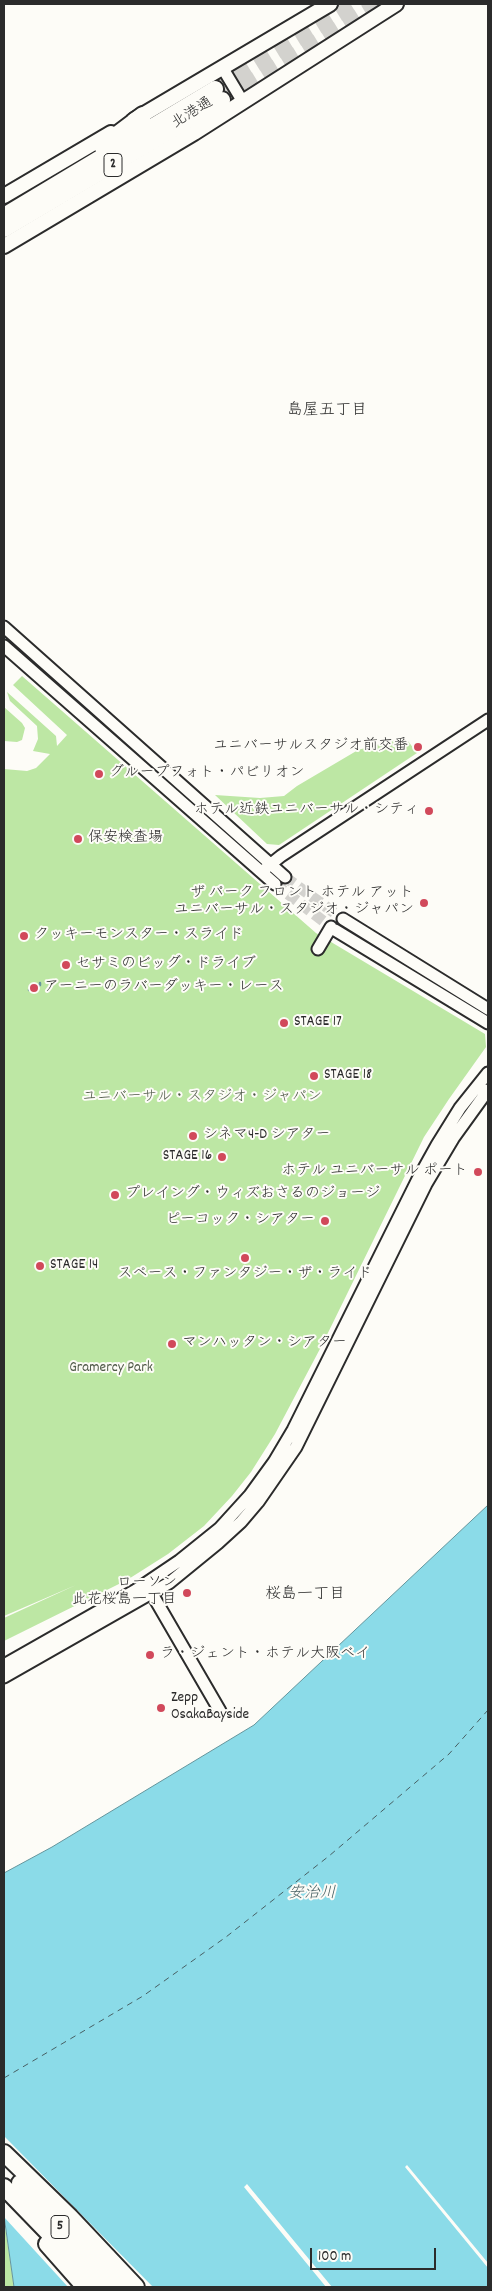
<!DOCTYPE html>
<meta charset="utf-8">
<style>
body{margin:0}
#map{position:relative;width:492px;height:2291px;overflow:hidden;background:#fdfcf7;font-family:Dekko,sans-serif}
canvas{display:block}
.frame{position:absolute;inset:0;border:5px solid #2b2b2b;pointer-events:none}
.scale{position:absolute;left:310px;top:2248px;width:126px;height:22px;box-sizing:border-box;border:2px solid #2b2b2b;border-top:0;padding-left:6px;font-size:15px;line-height:18px;white-space:nowrap;color:#2b2b2b;-webkit-text-stroke:4px #fdfcf7;paint-order:stroke}
</style>
<div id="map">
<canvas width="492" height="2291"></canvas>
<div class="frame"></div>
<div class="scale">100 m</div>
</div>
<script>
const ctx = document.querySelector('canvas').getContext('2d');
ctx.lineJoin = 'round';
function paint(path, color) {
  ctx.fillStyle = color;
  ctx.fill(path, 'evenodd');
}
function poly(rows) {
  const path = new Path2D();
  for (const r of rows) {
    path.moveTo(r[0], r[1]);
    for (let i = 2; i < r.length; i += 2) path.lineTo(r[i], r[i + 1]);
  }
  return path;
}
function trace(path, color, width, dash) {
  ctx.strokeStyle = color;
  ctx.lineWidth = width;
  ctx.lineCap = dash ? 'butt' : 'round';
  ctx.setLineDash(dash || []);
  ctx.stroke(path);
}
function drawText(font, color, halo, rows, align = 'center') {
  ctx.font = font + ' Dekko,"Klee One",sans-serif';
  ctx.lineWidth = 4;
  ctx.setLineDash([]);
  ctx.textBaseline = 'middle';
  ctx.strokeStyle = halo;
  ctx.fillStyle = color;
  for (const [text, x, y, turn = 0] of rows) {
    ctx.save();
    ctx.translate(x, y);
    ctx.rotate((+turn || 0) * Math.PI / 180);
    ctx.textAlign = isNaN(turn) ? turn : align;
    if (halo) ctx.strokeText(text, 0, 0);
    ctx.fillText(text, 0, 0);
    ctx.restore();
  }
}
const green = poly([
 [22,676,316,933,485,1034,486,1047,449,1099,424,1137,322,1345,275,1434,251,1472,232,1496,204,1526,168,1554,127,1580,4,1641,4,1618,76,1585,4,1616,4,769,27,771,36,768,50,754,33,751,38,739,37,726,10,701,7,692,56,736,57,746,67,735,13,685],
 [4,707,22,723,25,728,22,740,17,742,4,741],
 [398,739,408,741,417,753,279,845,267,844,215,795,260,798,284,796,297,786,358,750],
 [4,2219,14,2287,4,2287]
]);
const water = poly([
 [488,1505,488,2287,14,2287,4,2216,4,1873,52,1847,254,1725,488,1505]
]);
const pier = poly([
 [4,2136,153,2287,68,2287,4,2217],
 [407,2165,488,2263,488,2268,405,2167],
 [247,2184,332,2287,326,2287,244,2187]
]);
const stream = poly([
 [29,990,40,985,40,983]
]);
const ferry = poly([
 [4,2078,143,1996,226,1937,329,1856,449,1754,488,1710]
]);
const minorTunnel = poly([
 [285,877,343,919],
 [275,884,335,930]
]);
const highwayTunnel = poly([
 [215,89,354,4],
 [222,100,379,4]
]);
const minor = poly([
 [222,67,243,102],
 [4,627,285,877],
 [4,646,275,884],
 [266,868,281,856,488,720],
 [343,919,488,1009],
 [335,930,488,1023],
 [318,949,331,927],
 [148,1587,220,1711],
 [4,1665,136,1590,179,1561,220,1528,250,1495,274,1462,293,1430,417,1181,437,1145,460,1108,488,1073],
 [4,1677,169,1583,218,1543,241,1522,258,1502,296,1447,426,1184,454,1137,488,1090]
]);
const major = poly([
 [134,120,330,4],
 [4,196,111,133],
 [4,246,194,133,396,4]
]);
const highway = poly([
 [102,146,143,115],
 [4,216,215,89],
 [4,229,222,100],
 [4,2153,70,2217,136,2287],
 [20,2183,117,2287],
 [4,2187,101,2287],
 [47,2244,85,2287]
]);
const markers = [
 [418,747,5,"#d1495b"],
 [99,774,5,"#d1495b"],
 [429,811,5,"#d1495b"],
 [78,839,5,"#d1495b"],
 [424,903,5,"#d1495b"],
 [24,936,5,"#d1495b"],
 [66,965,5,"#d1495b"],
 [34,988,5,"#d1495b"],
 [284,1023,5,"#d1495b"],
 [314,1076,5,"#d1495b"],
 [193,1136,5,"#d1495b"],
 [222,1157,5,"#d1495b"],
 [478,1172,5,"#d1495b"],
 [115,1195,5,"#d1495b"],
 [325,1221,5,"#d1495b"],
 [245,1258,5,"#d1495b"],
 [40,1266,5,"#d1495b"],
 [172,1344,5,"#d1495b"],
 [187,1593,5,"#d1495b"],
 [150,1655,5,"#d1495b"],
 [161,1708,5,"#d1495b"]
];
const shields = [
 [113,165,18],
 [60,2227,18]
];
const shieldNames = [
 ["2",113,165],
 ["5",60,2227]
];
const streetNames = [
 ["北港通",193,114,-32]
];
const poiNames = [
 ["ユニバーサルスタジオ前交番",408,747,"right"],
 ["グループフォト・パビリオン",109,774],
 ["ホテル近鉄ユニバーサル・シティ",419,811,"right"],
 ["保安検査場",88,839],
 ["ザ パーク フロント ホテル アット",414,894,"right"],
 ["ユニバーサル・スタジオ・ジャパン",414,911,"right"],
 ["クッキーモンスター・スライド",34,936],
 ["セサミのビッグ・ドライブ",76,965],
 ["アーニーのラバーダッキー・レース",44,988],
 ["STAGE 17",294,1023],
 ["STAGE 18",324,1076],
 ["シネマ4-D シアター",203,1136],
 ["STAGE 16",212,1157,"right"],
 ["ホテル ユニバーサル ポート",468,1172,"right"],
 ["プレイング・ウィズおさるのジョージ",125,1195],
 ["ピーコック・シアター",315,1221,"right"],
 ["STAGE 14",50,1266],
 ["スペース・ファンタジー・ザ・ライド",245,1275,"center"],
 ["マンハッタン・シアター",182,1344],
 ["ローソン",177,1584,"right"],
 ["此花桜島一丁目",177,1601,"right"],
 ["ラ・ジェント・ホテル大阪ベイ",160,1655],
 ["Zepp",171,1699],
 ["OsakaBayside",171,1716]
];
const parkNames = [
 ["ユニバーサル・スタジオ・ジャパン",202,1098],
 ["Gramercy Park",111,1369]
];
const neighbourhoodNames = [
 ["島屋五丁目",327,412],
 ["桜島一丁目",305,1596]
];
const waterNames = [
 ["安治川",312,1895]
];
paint(green, '#bde7a4');
paint(water, '#8bdbe8');
trace(water, '#65959c', 1);
paint(pier, '#fdfcf7');
trace(stream, '#65959c', 2.5);
trace(ferry, '#486064', 1, [6, 5]);
trace(minorTunnel, '#d3d2ce', 11, [11, 5.5]);
trace(highwayTunnel, '#d3d2ce', 16, [16, 8]);
trace(minor, '#2b2b2b', 15);
trace(major, '#2b2b2b', 18);
trace(highway, '#2b2b2b', 20);
trace(minor, '#fdfcf7', 11);
trace(major, '#fdfcf7', 14);
trace(highway, '#fdfcf7', 16);
for (const [x, y, r, color] of markers) {
  const dot = new Path2D();
  dot.arc(x, y, r, 0, 2 * Math.PI);
  ctx.fillStyle = color;
  ctx.fill(dot);
  trace(dot, '#fdfcf7', 2);
}
for (const [x, y, w] of shields) {
  const box = new Path2D();
  box.roundRect(x - w / 2, y - 11.5, w, 23, 4);
  ctx.fillStyle = '#fdfcf7';
  ctx.fill(box);
  trace(box, '#2b2b2b', 1);
}
drawText('bold 14px', '#2b2b2b', null, shieldNames);
drawText('15px', '#2b2b2b', '#fdfcf7', streetNames);
drawText('15px', '#2b2b2b', '#fdfcf7', poiNames, 'left');
drawText('15px', '#505a49', '#fdfcf7', parkNames);
drawText('16px', '#2b2b2b', '#fdfcf7', neighbourhoodNames);
drawText('italic 16px', '#486064', '#fdfcf7', waterNames);
</script>
